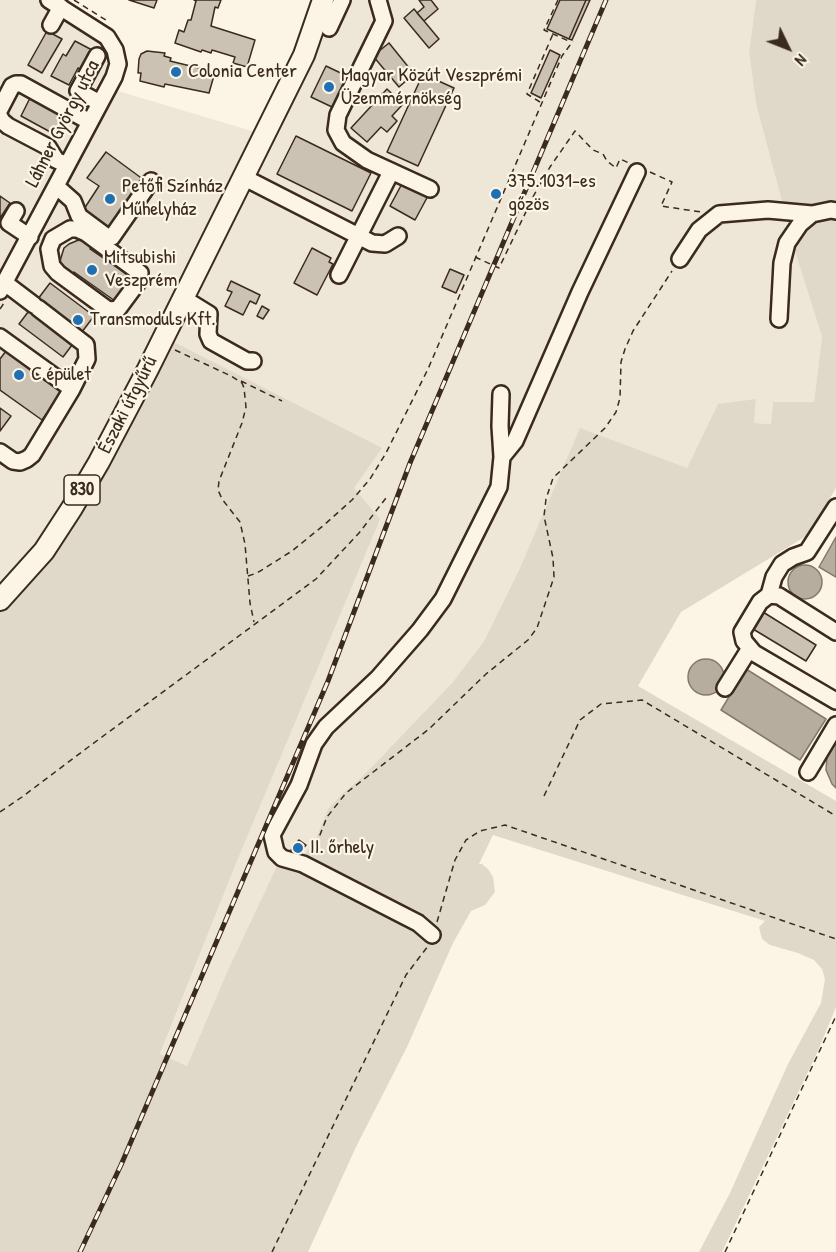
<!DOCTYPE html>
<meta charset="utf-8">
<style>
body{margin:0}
#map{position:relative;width:836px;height:1252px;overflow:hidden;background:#fcf5e5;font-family:"Patrick Hand",sans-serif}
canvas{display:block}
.north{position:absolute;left:758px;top:18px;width:60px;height:60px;-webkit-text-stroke:4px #fcf5e5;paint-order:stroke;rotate:133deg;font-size:16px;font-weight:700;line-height:24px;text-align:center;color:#3b2a1e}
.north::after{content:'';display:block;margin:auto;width:21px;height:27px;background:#3b2a1e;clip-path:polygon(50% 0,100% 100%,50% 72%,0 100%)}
</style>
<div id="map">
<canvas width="836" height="1252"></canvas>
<div class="north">N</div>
</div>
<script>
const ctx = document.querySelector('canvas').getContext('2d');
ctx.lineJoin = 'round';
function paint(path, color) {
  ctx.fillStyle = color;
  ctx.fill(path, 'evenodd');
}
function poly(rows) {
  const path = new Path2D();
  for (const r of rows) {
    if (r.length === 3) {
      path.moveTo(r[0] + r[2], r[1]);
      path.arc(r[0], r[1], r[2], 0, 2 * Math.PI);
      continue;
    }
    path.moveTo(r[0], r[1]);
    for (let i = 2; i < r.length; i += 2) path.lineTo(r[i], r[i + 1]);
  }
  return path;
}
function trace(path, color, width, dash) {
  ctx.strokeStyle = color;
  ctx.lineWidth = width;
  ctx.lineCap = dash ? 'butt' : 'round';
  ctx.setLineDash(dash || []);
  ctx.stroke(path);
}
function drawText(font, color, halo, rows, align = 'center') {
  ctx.font = font + ' "Patrick Hand",sans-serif';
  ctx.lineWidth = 4.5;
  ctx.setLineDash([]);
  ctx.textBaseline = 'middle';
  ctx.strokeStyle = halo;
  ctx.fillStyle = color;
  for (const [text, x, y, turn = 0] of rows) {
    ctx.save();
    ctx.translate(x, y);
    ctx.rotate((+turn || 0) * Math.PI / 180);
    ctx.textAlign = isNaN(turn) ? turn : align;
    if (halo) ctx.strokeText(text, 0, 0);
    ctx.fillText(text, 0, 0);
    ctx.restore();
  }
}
const built = poly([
 [0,0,47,0,115,51,108,88,262,134,325,0,756,0,749,52,756,104,797,258,822,337,814,403,773,402,771,424,754,423,756,400,719,404,687,468,520,568,484,641,452,683,362,777,342,794,328,809,316,838,294,870,278,865,227,972,187,1066,160,1055,235,866,379,519,354,488,98,461,0,597]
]);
const green = poly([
 [756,0,836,0,836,488,808,535,681,612,638,686,836,801,836,1007,817,1053,722,1252,699,1252,730,1193,788,1064,821,1003,825,979,822,969,814,960,798,953,770,945,762,939,759,927,765,921,493,835,479,864,482,864,488,869,493,877,495,892,485,905,471,911,453,943,407,1047,356,1147,308,1252,0,1252,0,597,42,550,162,336,382,448,354,488,380,519,235,866,160,1054,187,1066,227,972,278,864,294,869,316,838,328,809,342,794,362,777,452,683,484,641,520,568,580,428,687,468,718,404,756,399,754,423,771,424,773,402,814,402,822,337,797,258,756,104,749,52]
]);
const water = poly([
 [836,537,836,577,819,567,836,537],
 [805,582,17],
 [706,677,18],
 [746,669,826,719,800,760,721,710,746,669],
 [836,742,836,788,832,784,826,770,827,756,836,742]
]);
const building = poly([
 [129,0,157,0,154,8,129,0],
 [194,0,221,0,218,8,215,7,211,26,255,40,247,67,233,63,235,57,212,50,211,53,202,50,201,52,175,43,179,30,184,32,188,20,191,20,196,1,194,0],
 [419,0,431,0,438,9,424,21,417,13,424,7,419,0],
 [560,0,586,0,569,39,547,29,560,0],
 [586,0,590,0,572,40,569,39,586,0],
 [414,9,439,39,429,48,404,18,414,9],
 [47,31,62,39,42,73,28,65,47,31],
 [75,41,92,50,82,70,78,68,69,85,51,76,63,54,66,56,75,41],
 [389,43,414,74,399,87,373,56,389,43],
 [550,50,560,55,541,98,531,93,550,50],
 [147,51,165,53,164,56,171,58,170,61,215,72,209,93,165,84,164,87,140,81,141,73,138,73,139,59,141,54,147,51],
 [326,66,347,76,332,107,311,97,326,66],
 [423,74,454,88,418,166,387,152,423,74],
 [387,89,403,104,392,116,397,121,387,132,381,127,367,142,351,128,387,89],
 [31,96,65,115,54,134,21,116,31,96],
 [296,136,371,173,352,211,277,174,296,136],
 [106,152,144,180,108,230,82,212,99,186,87,178,106,152],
 [404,180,429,194,415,220,390,206,404,180],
 [0,196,10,203,0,218,0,196],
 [81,239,94,243,90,249,131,277,115,301,74,272,70,278,62,268,60,261,64,248,69,244,81,239],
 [312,248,331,258,329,262,333,264,317,295,294,283,312,248],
 [450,269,464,275,456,293,442,287,450,269],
 [231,281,260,295,256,304,250,301,243,315,225,306,232,292,227,290,231,281],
 [50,283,94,316,63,357,19,324,50,283],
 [262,306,269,310,263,319,257,316,262,306],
 [6,351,62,392,42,420,0,390,0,359,6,351],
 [0,408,11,416,0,431,0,408],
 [763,612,816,645,806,661,753,629,763,612],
 [299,840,306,845,297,856,291,850,299,840]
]);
const path = poly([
 [74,0,109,22],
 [558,0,544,30,571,42],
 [540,102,527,94,553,34],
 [650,172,672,182,661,206,701,212],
 [475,257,499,268,534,195,550,167,575,131,593,150,603,154,607,161,616,168,620,159,629,163],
 [0,309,4,303],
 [175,350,231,376,242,383,244,388,246,407,242,423,219,481,218,490,222,499,240,522,245,544,250,603,254,622],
 [241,381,282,401],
 [248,576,257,573,292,551,324,525,352,500,370,479,386,453,428,369,562,56,573,41],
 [544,796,580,720,601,704,642,700,836,816],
 [0,812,22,797,87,748,316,579,359,533,386,498],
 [312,855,327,817,346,793,429,729,486,674,528,640,537,628,554,577,553,558,544,516,546,499,553,478,605,428,616,412,620,398,621,362,625,349,633,331,672,271],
 [437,922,455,860,466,840,480,831,505,825,836,939],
 [272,1252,406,975,428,946],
 [725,1252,836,1016]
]);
const minor = poly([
 [378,0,384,21,338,115,336,130,343,143,367,160,430,189],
 [51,25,61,7],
 [329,28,342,0],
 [97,56,78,91,100,103],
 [0,109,12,86,16,84,21,84,90,122],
 [0,117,2,121,8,126,48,147,56,160,67,165],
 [243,177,372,243,385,244,398,236],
 [56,186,73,201,79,216,106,236,112,237,151,181],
 [16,211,9,223,30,237],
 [70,229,77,229,86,233,140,273,138,282,118,309,111,310,107,309,58,273,52,266,49,249,53,239,70,229],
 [680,259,699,230,719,214,768,210,812,214],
 [339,275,391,172],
 [5,283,34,305],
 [0,291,114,77,118,64,115,50,107,37,49,0],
 [183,298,209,314,208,334,211,341,247,361,253,361],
 [38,308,86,345,87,359,72,389],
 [779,319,782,263,787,243,800,224,812,214,831,210,836,211],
 [0,337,72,389,32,455,27,459,20,462,13,461,0,452],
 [502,457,515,441,580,292,637,172],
 [769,595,774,577,782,564,793,557,807,552,836,507],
 [836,632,779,596,769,595,760,602,742,632,744,641,754,653,836,701],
 [725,688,750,648],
 [808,772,836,725],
 [432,935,418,923,303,864,282,858,276,852,272,835,299,785,314,744,326,727,378,678,420,630,443,599,499,487,502,457,500,426,501,394]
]);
const major = poly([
 [0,600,44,551,72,508,99,462,148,369,304,55,323,0]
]);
const rail = poly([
 [80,1252,121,1165,328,681,410,463,606,0]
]);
const markers = [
 [176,72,6,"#1f6fb2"],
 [329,87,6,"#1f6fb2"],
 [496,194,6,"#1f6fb2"],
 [110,199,6,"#1f6fb2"],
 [92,270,6,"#1f6fb2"],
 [78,320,6,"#1f6fb2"],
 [19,375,6,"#1f6fb2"],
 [298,848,6,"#1f6fb2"]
];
const shields = [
 [82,490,36]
];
const shieldNames = [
 ["830",82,490]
];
const poiNames = [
 ["Colonia Center",188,72],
 ["Magyar Közút Veszprémi",341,76],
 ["Üzemmérnökség",341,99],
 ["375.1031-es",508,182],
 ["gőzös",508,205],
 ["Petőfi Színház",122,187],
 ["Műhelyház",122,210],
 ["Mitsubishi",104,258],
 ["Veszprém",104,281],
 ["Transmoduls Kft.",90,320],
 ["C épület",31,375],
 ["II. őrhely",310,848]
];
const streetNames = [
 ["Láhner György utca",63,124,-63],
 ["Északi útgyűrű",128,405,-63]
];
paint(built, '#eee6d6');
paint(green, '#e0d8c8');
paint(water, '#b7ad9e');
trace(water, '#85796b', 1.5);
paint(building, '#ccc2b3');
trace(building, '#3b2a1e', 1.5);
trace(minor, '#3b2a1e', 20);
trace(major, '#3b2a1e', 24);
trace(path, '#3b2a1e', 1.5, [6, 4.5]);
trace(minor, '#fcf5e5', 15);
trace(major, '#fcf5e5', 20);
trace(rail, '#3b2a1e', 5);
trace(rail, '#fcf5e5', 3, [9]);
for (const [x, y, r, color] of markers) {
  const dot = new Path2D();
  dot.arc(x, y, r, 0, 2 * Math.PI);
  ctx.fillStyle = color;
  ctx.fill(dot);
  trace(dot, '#fcf5e5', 2);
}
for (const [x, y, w] of shields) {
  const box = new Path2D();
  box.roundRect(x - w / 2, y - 15, w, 30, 4.5);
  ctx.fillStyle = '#fcf5e5';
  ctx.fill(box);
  trace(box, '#3b2a1e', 1.5);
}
drawText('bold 18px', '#3b2a1e', null, shieldNames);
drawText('20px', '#3b2a1e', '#fcf5e5', poiNames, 'left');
drawText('20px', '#3b2a1e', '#fcf5e5', streetNames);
</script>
